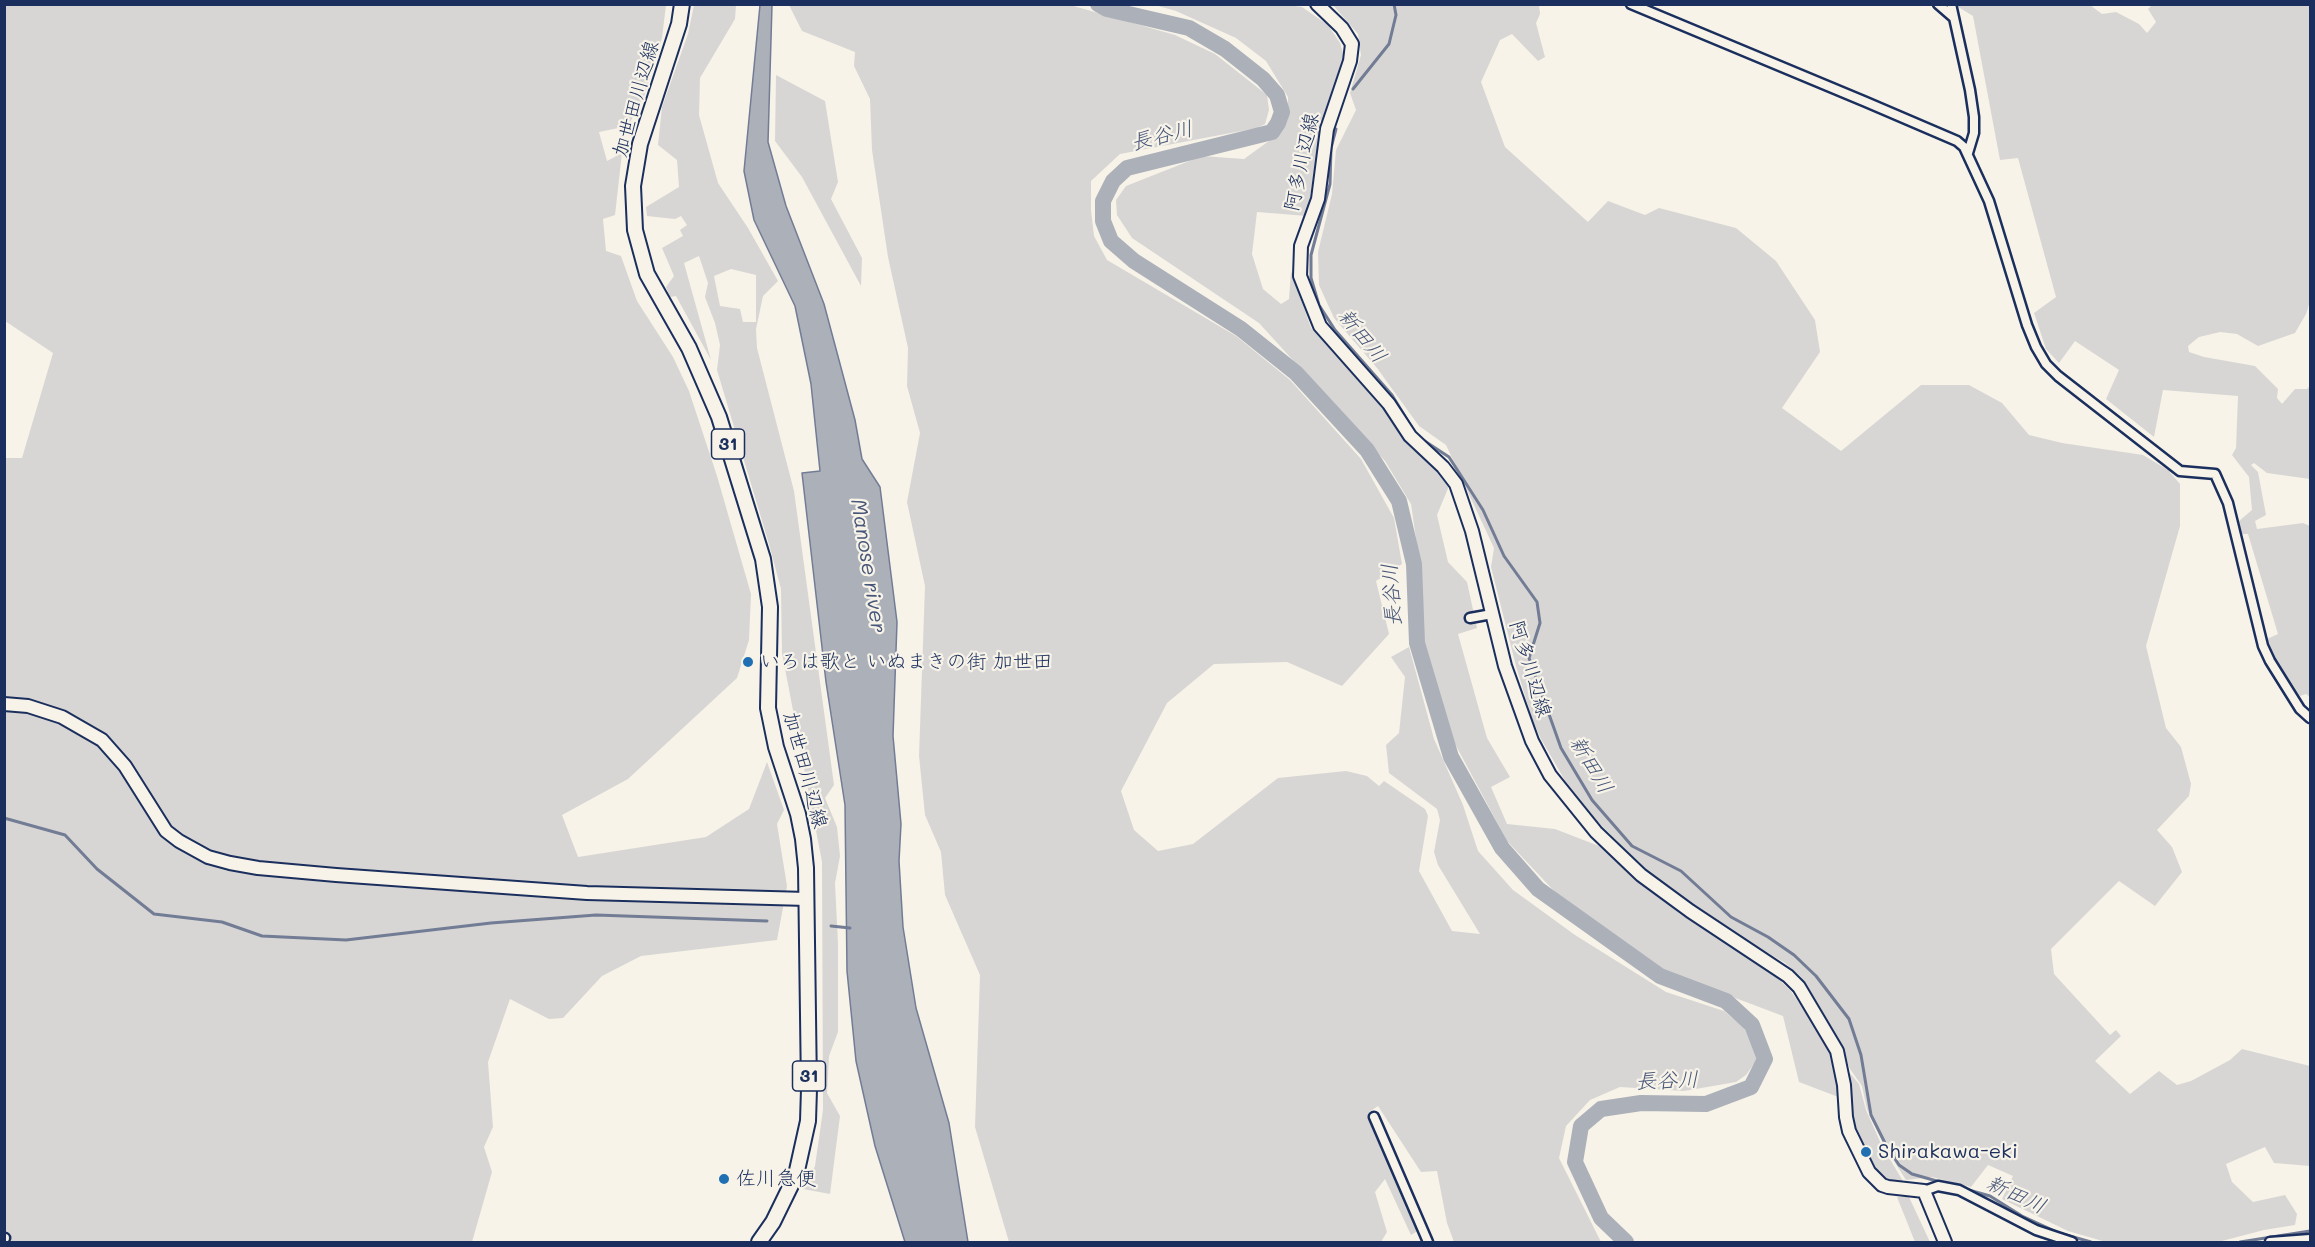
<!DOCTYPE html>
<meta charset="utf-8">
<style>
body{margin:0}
#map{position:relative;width:2315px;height:1247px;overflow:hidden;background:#f7f3e8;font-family:Mali,sans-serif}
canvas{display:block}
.frame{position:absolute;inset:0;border:6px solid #1b2f5e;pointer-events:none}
</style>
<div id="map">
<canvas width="2315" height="1247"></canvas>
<div class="frame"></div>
</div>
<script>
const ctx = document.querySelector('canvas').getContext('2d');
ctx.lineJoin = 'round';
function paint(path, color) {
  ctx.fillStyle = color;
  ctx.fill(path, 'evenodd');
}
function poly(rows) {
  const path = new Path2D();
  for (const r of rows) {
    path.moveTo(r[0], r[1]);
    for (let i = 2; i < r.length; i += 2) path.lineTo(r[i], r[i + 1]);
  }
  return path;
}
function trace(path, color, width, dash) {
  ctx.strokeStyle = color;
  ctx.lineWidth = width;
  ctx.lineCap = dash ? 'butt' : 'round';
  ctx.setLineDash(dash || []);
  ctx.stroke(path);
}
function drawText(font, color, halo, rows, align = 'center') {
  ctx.font = font + ' Mali,"Klee One",sans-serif';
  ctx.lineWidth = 4.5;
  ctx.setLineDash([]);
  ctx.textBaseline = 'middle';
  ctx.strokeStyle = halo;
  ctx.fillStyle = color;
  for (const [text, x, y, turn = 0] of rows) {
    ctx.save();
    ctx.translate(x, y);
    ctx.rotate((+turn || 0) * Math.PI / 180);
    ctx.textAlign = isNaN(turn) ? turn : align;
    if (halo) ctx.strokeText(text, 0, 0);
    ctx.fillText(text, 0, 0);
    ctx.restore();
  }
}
const green = poly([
 [5,5,666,5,662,38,644,97,628,126,599,132,607,161,622,153,615,215,603,219,606,251,621,256,637,301,673,357,689,391,717,476,751,594,749,640,737,678,628,779,562,815,578,857,706,837,749,809,767,762,784,810,777,824,787,886,777,940,641,956,602,976,563,1018,549,1019,510,999,488,1062,493,1127,484,1147,492,1172,472,1242,5,1242,4,458,22,458,53,353,5,321],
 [694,5,736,5,735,19,700,78,699,115,718,183,748,228,778,281,763,296,756,329,757,348,794,491,834,785,825,798,837,827,840,856,835,883,838,944,838,1032,829,1056,827,1093,840,1116,830,1194,803,1189,815,1166,823,1110,822,862,782,653,781,589,769,544,717,370,720,345,715,323,705,297,708,283,699,256,684,263,711,360,676,296,670,297,666,287,674,276,662,248,683,236,680,230,687,225,681,216,675,219,647,216,646,207,679,187,677,160,658,145,662,107,688,34],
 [731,269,756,275,756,322,743,322,740,309,720,306,714,276],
 [789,5,1070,5,1175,35,1215,54,1267,95,1269,110,1265,124,1257,128,1120,154,1091,181,1091,210,1094,236,1107,260,1236,336,1290,380,1361,459,1394,518,1402,564,1376,581,1389,634,1342,686,1287,662,1214,664,1167,703,1121,791,1134,830,1158,851,1193,844,1278,778,1346,771,1367,776,1379,786,1384,781,1425,809,1428,816,1419,871,1452,931,1480,934,1438,865,1434,852,1440,820,1437,809,1389,773,1386,745,1399,733,1405,677,1391,657,1409,647,1434,739,1463,805,1478,851,1513,890,1575,935,1666,992,1724,1011,1744,1028,1754,1044,1758,1058,1746,1075,1736,1082,1684,1091,1620,1087,1590,1100,1566,1126,1559,1158,1601,1242,1454,1242,1447,1223,1437,1171,1421,1172,1378,1106,1369,1112,1374,1129,1419,1230,1411,1235,1385,1179,1375,1192,1387,1232,1381,1242,1009,1242,975,1127,980,975,945,895,941,852,925,815,919,756,925,586,907,502,920,433,907,386,908,348,888,257,872,150,870,99,854,66,855,52,802,31],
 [1155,5,1287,5,1302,7,1328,25,1340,43,1345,60,1320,134,1307,216,1257,212,1252,254,1263,289,1281,304,1289,299,1291,271,1311,328,1386,412,1412,449,1429,460,1449,486,1437,515,1448,562,1467,582,1477,628,1458,634,1487,738,1510,777,1491,787,1507,824,1555,829,1599,846,1680,914,1771,972,1790,990,1817,1029,1835,1064,1841,1098,1799,1082,1783,1016,1669,973,1557,894,1507,841,1453,740,1424,648,1420,566,1411,504,1385,461,1259,323,1132,238,1117,215,1116,200,1126,186,1202,156,1244,159,1280,133,1288,119,1288,97,1266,61,1236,38,1176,11],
 [1333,5,1539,5,1540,14,1536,23,1545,57,1538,61,1512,34,1500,40,1481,82,1505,147,1588,222,1608,201,1645,215,1659,208,1736,228,1776,261,1815,320,1820,352,1782,408,1841,451,1921,385,1969,385,2002,403,2029,435,2062,443,2143,455,2168,470,2180,484,2180,526,2146,646,2166,728,2181,747,2191,784,2189,796,2157,830,2172,847,2182,872,2155,906,2119,881,2051,949,2054,974,2110,1035,2116,1030,2121,1036,2095,1061,2130,1094,2159,1071,2177,1085,2191,1081,2230,1060,2242,1049,2310,1066,2310,1166,2274,1163,2265,1147,2226,1164,2232,1182,2253,1202,2285,1195,2297,1214,2295,1225,2264,1230,2218,1242,2106,1242,2068,1231,2002,1199,2013,1176,1988,1165,1971,1187,1932,1177,1906,1180,1885,1147,1867,1109,1862,1086,1850,1069,1831,1026,1800,976,1785,963,1700,913,1657,881,1598,822,1567,784,1541,739,1532,719,1516,666,1491,567,1494,548,1446,445,1419,426,1377,368,1334,318,1319,285,1318,252,1332,194,1336,150,1356,110,1350,93,1361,55,1358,34],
 [1955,5,2090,5,2102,14,2116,12,2139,24,2147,33,2156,22,2148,9,2152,5,2310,5,2310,301,2306,314,2295,333,2258,346,2237,334,2220,332,2199,337,2188,346,2189,352,2204,357,2255,366,2278,389,2277,398,2282,404,2295,389,2307,389,2310,386,2310,479,2267,473,2254,463,2251,465,2258,472,2266,515,2255,521,2257,529,2303,523,2310,526,2310,697,2306,694,2300,696,2276,659,2267,639,2278,634,2248,534,2241,534,2239,521,2252,510,2249,477,2232,455,2236,448,2238,396,2163,390,2154,437,2106,399,2119,370,2075,341,2059,363,2046,349,2034,313,2056,297,2018,158,2000,160,1973,16],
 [776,75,825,101,838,182,831,199,862,258,861,286,802,177,775,141],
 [1849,1072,1859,1084,1866,1110,1882,1146,1906,1186,1889,1183,1877,1174,1868,1161,1856,1136,1852,1119],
 [1897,1197,1909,1197,1930,1242,1915,1242]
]);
const water = poly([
 [760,5,772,5,768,142,786,206,824,304,855,420,862,459,880,487,897,622,893,736,901,824,899,861,903,927,916,1008,949,1123,968,1242,905,1242,875,1146,856,1061,847,971,845,805,826,682,802,473,820,471,811,384,795,306,754,220,744,171,760,5]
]);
const stream = poly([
 [1353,89,1389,44,1396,15,1394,4],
 [1336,129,1331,148,1330,184,1311,255,1311,278,1319,305,1335,330,1392,395,1417,436,1449,457,1483,510,1504,556,1537,602,1540,623,1529,658,1561,748,1592,800,1632,846,1681,871,1731,917,1768,937,1794,955,1816,976,1849,1019,1861,1055,1871,1115,1885,1143,1899,1165,1912,1174,1990,1196,2022,1216,2059,1233,2091,1242],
 [4,818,65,835,97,869,154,914,222,922,262,936,346,940,491,923,596,915,767,921],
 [831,926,850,928],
 [2240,1242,2310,1231]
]);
const river = poly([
 [1098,4,1107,9,1189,28,1225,49,1263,79,1277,95,1282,112,1278,123,1272,132,1127,168,1113,181,1103,201,1103,221,1111,241,1134,261,1241,329,1296,373,1367,450,1399,501,1414,564,1417,643,1451,757,1502,848,1538,889,1660,976,1726,1001,1752,1025,1765,1059,1751,1087,1706,1104,1641,1103,1601,1109,1581,1126,1575,1162,1601,1218,1626,1242]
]);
const street = poly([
 [1631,4,1866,102,1957,141,1964,147,1989,201,2027,325,2036,347,2046,364,2058,376,2180,471,2215,474,2228,503,2263,646,2270,661,2300,709,2310,718],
 [1938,4,1953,17],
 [1951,4,1970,90,1974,117,1974,133,1968,153],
 [1470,618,1492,614],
 [1374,1117,1428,1242],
 [1924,1191,1938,1186,1959,1190,2036,1230,2072,1242],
 [4,1238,5,1238],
 [2270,1242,2310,1239]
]);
const secondary = poly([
 [1317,4,1342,28,1352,44,1350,61,1327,129,1318,199,1301,246,1300,276,1320,326,1389,404,1410,436,1443,467,1456,484,1472,531,1505,666,1532,741,1550,775,1596,832,1641,875,1690,911,1788,976,1799,987,1837,1051,1844,1085,1846,1117,1849,1131,1869,1172,1882,1185,1888,1187,1924,1191,1945,1242],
 [4,704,28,706,62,717,102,740,125,766,166,831,179,841,208,857,230,863,258,868,336,875,587,893,807,899]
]);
const primary = poly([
 [682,4,679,24,640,144,633,186,635,230,647,274,689,348,719,417,763,559,770,607,768,708,776,747,798,814,803,839,806,868,809,1089,808,1121,796,1175,773,1222,759,1242]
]);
const markers = [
 [748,662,6,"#1f6fb2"],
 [1866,1152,6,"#1f6fb2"],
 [724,1179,6,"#1f6fb2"]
];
const shields = [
 [728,444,33],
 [809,1076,33]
];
const shieldNames = [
 ["31",728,444],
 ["31",809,1076]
];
const streetNames = [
 ["加世田川辺線",636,99,-74],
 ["阿多川辺線",1302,162,-78],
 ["阿多川辺線",1530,669,73],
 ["加世田川辺線",805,770,75]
];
const poiNames = [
 ["いろは歌と いぬまきの街 加世田",760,662],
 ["Shirakawa-eki",1878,1152],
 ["佐川急便",736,1179]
];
const waterNames = [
 ["長谷川",1162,136,-14],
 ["新田川",1362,336,51],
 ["Manose river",868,566,81],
 ["長谷川",1392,595,-94],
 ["新田川",1591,765,59],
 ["長谷川",1667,1081,-2],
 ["新田川",2016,1195,25]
];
paint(green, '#d7d6d4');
paint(water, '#acb0b9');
trace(water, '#727c95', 1.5);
trace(stream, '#727c95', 3);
trace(river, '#acb0b9', 16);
trace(street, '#1b2f5e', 13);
trace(secondary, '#1b2f5e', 16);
trace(primary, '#1b2f5e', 18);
trace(street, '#f7f3e8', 8);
trace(secondary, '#f7f3e8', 12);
trace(primary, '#f7f3e8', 14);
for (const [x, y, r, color] of markers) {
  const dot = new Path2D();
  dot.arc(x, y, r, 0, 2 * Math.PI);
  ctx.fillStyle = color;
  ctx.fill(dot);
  trace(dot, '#f7f3e8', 2);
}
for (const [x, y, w] of shields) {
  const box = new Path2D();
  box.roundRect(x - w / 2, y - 15, w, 30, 4.5);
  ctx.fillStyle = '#f7f3e8';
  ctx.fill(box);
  trace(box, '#1b2f5e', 1.5);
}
drawText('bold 18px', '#1b2f5e', null, shieldNames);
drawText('20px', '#1b2f5e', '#f7f3e8', streetNames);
drawText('20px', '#1b2f5e', '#f7f3e8', poiNames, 'left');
drawText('italic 21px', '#465679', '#f7f3e8', waterNames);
</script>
